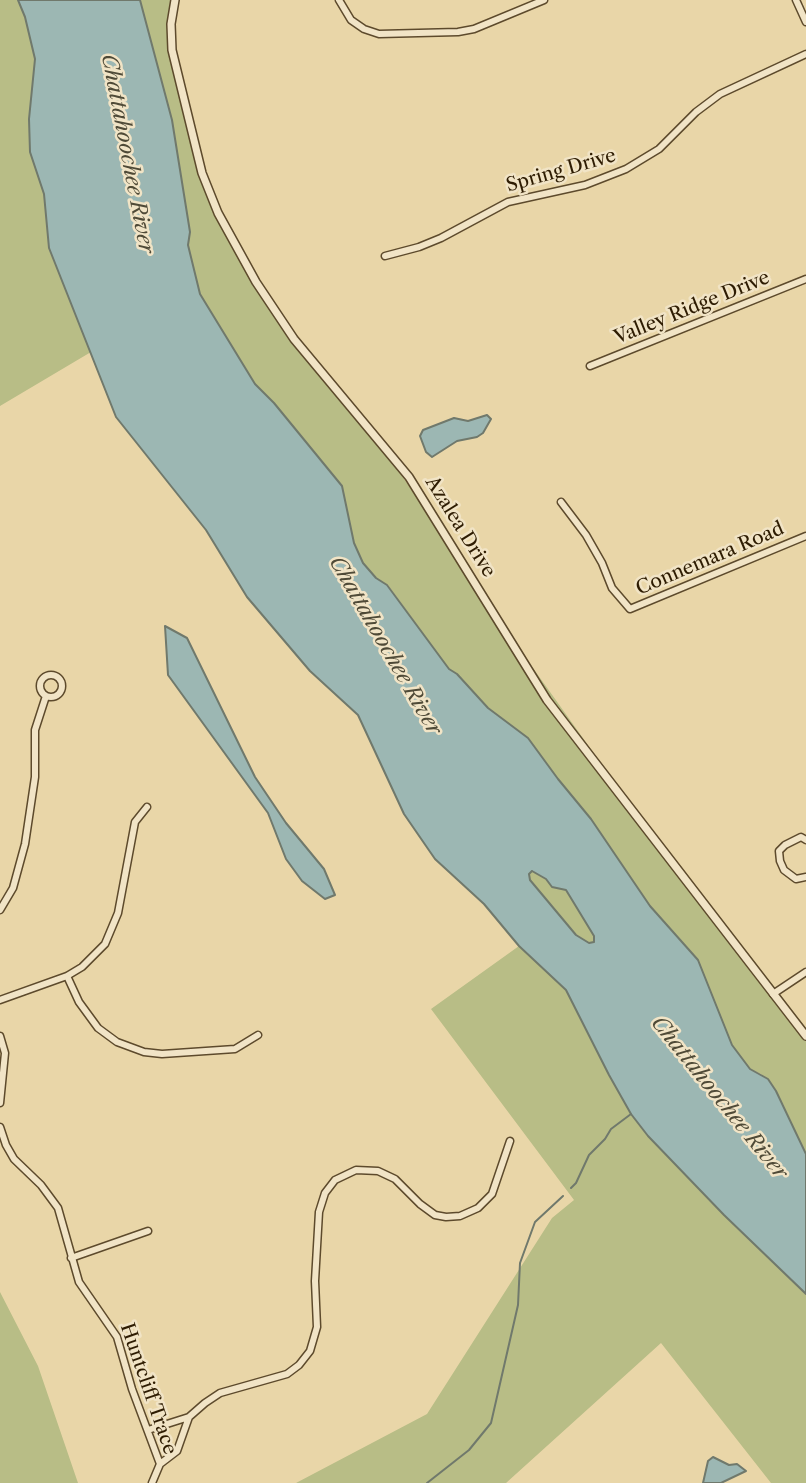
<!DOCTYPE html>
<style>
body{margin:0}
canvas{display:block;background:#e9d6a8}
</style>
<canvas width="806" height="1483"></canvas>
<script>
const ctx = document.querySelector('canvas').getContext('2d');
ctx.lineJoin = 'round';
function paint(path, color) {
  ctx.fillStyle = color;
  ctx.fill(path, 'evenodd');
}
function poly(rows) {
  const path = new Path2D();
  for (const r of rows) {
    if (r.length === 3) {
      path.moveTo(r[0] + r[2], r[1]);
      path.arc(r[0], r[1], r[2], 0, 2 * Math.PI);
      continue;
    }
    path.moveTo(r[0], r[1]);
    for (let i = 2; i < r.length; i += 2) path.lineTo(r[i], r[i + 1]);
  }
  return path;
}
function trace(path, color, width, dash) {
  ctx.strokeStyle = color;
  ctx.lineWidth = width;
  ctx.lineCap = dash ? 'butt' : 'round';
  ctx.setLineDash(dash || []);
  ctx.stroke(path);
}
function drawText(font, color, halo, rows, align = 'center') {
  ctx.font = font + ' "Libre Caslon Text",serif';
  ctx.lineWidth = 5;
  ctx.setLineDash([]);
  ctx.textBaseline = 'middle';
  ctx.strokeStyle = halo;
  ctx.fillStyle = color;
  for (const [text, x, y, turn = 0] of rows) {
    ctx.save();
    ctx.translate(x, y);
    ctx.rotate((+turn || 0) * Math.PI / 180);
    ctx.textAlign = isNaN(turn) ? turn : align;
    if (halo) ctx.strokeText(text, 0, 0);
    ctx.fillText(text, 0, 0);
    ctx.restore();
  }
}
const green = poly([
 [0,0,18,0,25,17,35,59,30,153,44,194,49,248,91,352,0,406],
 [140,0,172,0,168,26,170,60,200,177,228,240,251,279,390,458,503,626,600,762,806,1028,806,1154,783,1104,761,1074,750,1069,732,1045,698,960,650,906,591,819,558,779,528,738,488,708,457,674,449,669,388,585,376,578,363,563,354,543,341,486,274,403,255,384,218,326,200,294,193,268,188,245,190,232,172,120],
 [532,871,546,879,552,887,566,890,594,936,594,942,589,943,576,935,530,880,529,874],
 [519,946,566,990,631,1114,724,1215,806,1294,806,1483,771,1483,661,1343,506,1483,296,1483,427,1414,552,1218,574,1200,431,1009],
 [0,1292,38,1366,78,1483,0,1483]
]);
const water = poly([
 [18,0,140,0,172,120,190,232,188,245,200,294,255,384,274,403,342,486,354,543,363,563,376,578,387,585,449,669,457,674,488,708,528,738,558,779,591,819,650,906,698,960,732,1045,750,1069,768,1079,776,1091,806,1154,806,1294,724,1215,648,1136,631,1114,609,1075,566,990,519,946,484,904,435,859,404,814,358,715,310,671,247,597,206,530,116,417,49,248,44,194,30,152,29,119,35,59,25,17,18,0],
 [532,871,546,879,552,887,566,890,594,936,594,942,589,943,576,935,530,880,529,874,532,871],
 [487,415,491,419,483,433,477,437,457,441,432,457,426,452,420,436,423,430,454,418,468,421,487,415],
 [165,626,187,638,255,777,286,823,324,869,335,895,325,899,302,881,286,859,268,813,168,675,165,626],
 [713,1457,729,1465,737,1464,746,1471,721,1483,703,1483,708,1461,713,1457]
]);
const stream = poly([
 [571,1188,576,1183,589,1155,605,1139,611,1129,631,1114],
 [427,1483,469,1450,491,1423,518,1305,520,1263,535,1222,563,1196]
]);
const minor = poly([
 [339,0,351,20,364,29,379,34,458,32,474,29,544,0],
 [796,0,806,22],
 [385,256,419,247,441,238,508,202,585,185,626,169,659,149,696,112,720,94,806,54],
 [590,366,806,279],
 [561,502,586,535,602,563,612,588,630,609,806,536],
 [51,686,11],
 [806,840,801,837,785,845,779,851,780,861,784,870,796,879,806,877],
 [0,910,13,888,25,844,35,777,35,730,46,696],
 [67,976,79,1002,98,1028,117,1042,144,1052,162,1054,235,1049,258,1035],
 [773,994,806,972],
 [0,1000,67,976,82,967,105,944,118,913,135,822,147,807],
 [0,1036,5,1053,0,1103],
 [0,1127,6,1145,14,1159,41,1185,58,1208,79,1282,117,1337,132,1389,160,1464,152,1483],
 [71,1258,148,1231],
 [189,1417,205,1403,220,1393,287,1374,299,1365,310,1351,317,1327,315,1281,319,1212,325,1193,335,1180,356,1170,378,1171,395,1179,420,1204,435,1215,446,1217,460,1216,478,1208,492,1194,510,1141],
 [148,1430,189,1417,177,1451,160,1464]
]);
const tertiary = poly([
 [175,0,171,24,172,50,202,173,218,213,256,282,294,339,409,477,547,700,806,1036]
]);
const streetNames = [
 ["Spring Drive",561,171,-16],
 ["Valley Ridge Drive",692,308,-22],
 ["Azalea Drive",460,527,58],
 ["Connemara Road",710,559,-23],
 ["Huntcliff Trace",148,1389,71]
];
const waterNames = [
 ["Chattahoochee River",127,154,79],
 ["Chattahoochee River",385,646,60],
 ["Chattahoochee River",719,1098,51]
];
paint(green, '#b8bd86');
paint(water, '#9cb7b3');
trace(water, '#70796c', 2);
trace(stream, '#70796c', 2);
trace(minor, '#5d4a2c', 9);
trace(tertiary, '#5d4a2c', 10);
trace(minor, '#f1e4c6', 6);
trace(tertiary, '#f1e4c6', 7);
drawText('19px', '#2e1c02', '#f1e4c6', streetNames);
drawText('italic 21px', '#4f4a37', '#f1e4c6', waterNames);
</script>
